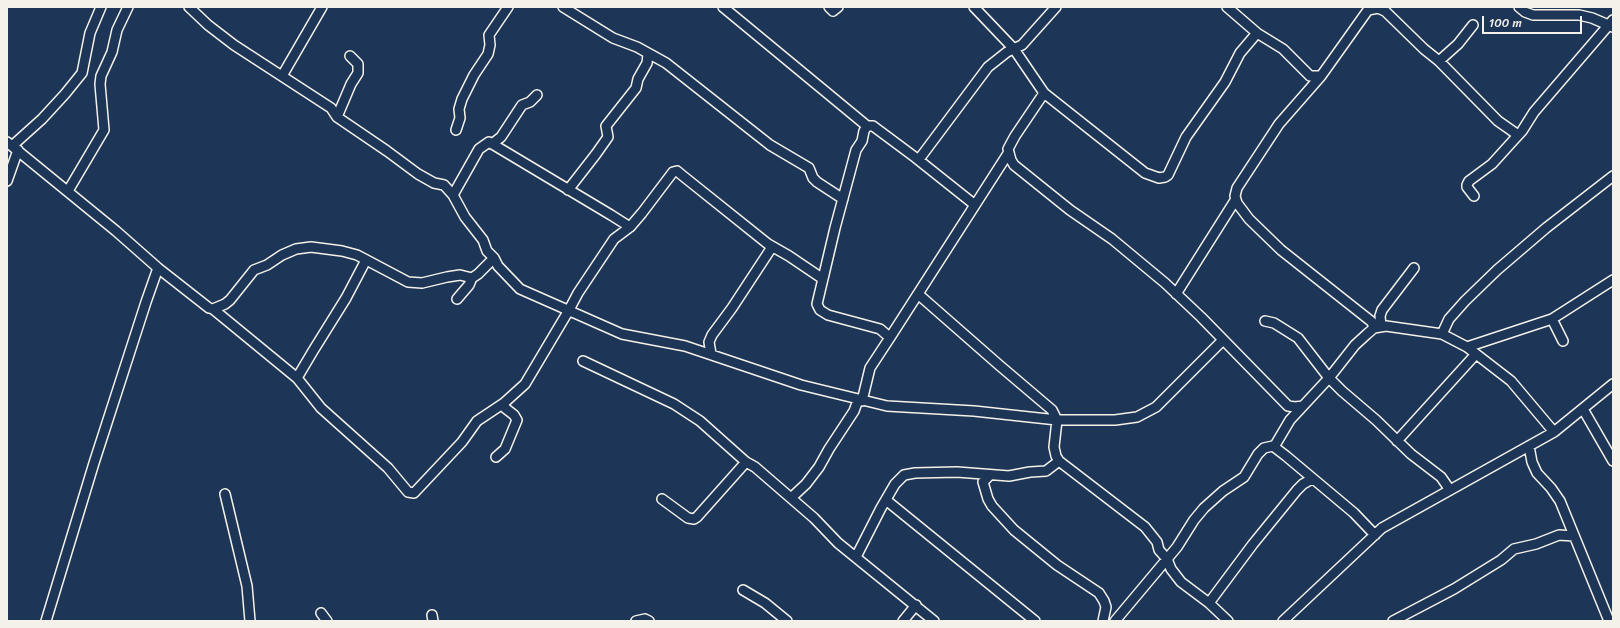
<!DOCTYPE html>
<style>
body{margin:0}
#map{position:relative;width:1620px;height:628px;overflow:hidden;background:#1d3557;font-family:Sriracha,sans-serif}
canvas{display:block}
.frame{position:absolute;inset:0;border:8px solid #f4f1e8;pointer-events:none}
.scale{position:absolute;left:1482px;top:16px;width:100px;height:18px;box-sizing:border-box;border:2px solid #f4f1e8;border-top:0;padding-left:5px;font-size:12px;line-height:14px;white-space:nowrap;color:#f4f1e8;-webkit-text-stroke:3px #1d3557;paint-order:stroke}
</style>
<div id="map">
<canvas width="1620" height="628"></canvas>
<div class="frame"></div>
<div class="scale">100 m</div>
</div>
<script>
const ctx = document.querySelector('canvas').getContext('2d');
ctx.lineJoin = 'round';
function poly(rows) {
  const path = new Path2D();
  for (const r of rows) {
    path.moveTo(r[0], r[1]);
    for (let i = 2; i < r.length; i += 2) path.lineTo(r[i], r[i + 1]);
  }
  return path;
}
function trace(path, color, width, dash) {
  ctx.strokeStyle = color;
  ctx.lineWidth = width;
  ctx.lineCap = dash ? 'butt' : 'round';
  ctx.setLineDash(dash || []);
  ctx.stroke(path);
}
const minor = poly([
 [189,7,208,25,234,45,331,108,337,117,387,151,418,174,434,183,444,185,453,195,465,217,483,240,487,251,494,258],
 [563,7,613,38,637,47,666,63,770,145,809,168,813,178,817,182,843,199],
 [723,7,867,126],
 [829,7,833,11,838,7],
 [974,7,1014,49,1044,93,1145,173,1159,178,1165,177,1168,175,1186,137,1225,82,1240,53,1257,33],
 [1227,7,1257,33,1283,49,1310,76,1321,76],
 [1519,7,1525,12,1533,15,1579,15,1592,18,1613,27],
 [1439,61,1458,44,1473,25],
 [282,76,322,7],
 [1044,93,1015,136,1008,149,1011,160,1014,165,1070,210,1112,239,1165,283,1201,317,1288,406,1295,407,1303,406,1329,378,1355,345,1367,334,1374,328,1386,326,1442,334,1467,347,1511,381,1554,432],
 [337,117,351,84,358,73,358,64,350,56],
 [456,130,460,118,459,109,462,99,474,75,488,54,490,45,489,35,508,7],
 [7,142,116,231,158,268,209,308,213,309,225,304,230,300,254,270,267,265,282,255,296,249,311,247,342,251,357,255,408,282,422,283,447,277,460,275,472,278,478,274,494,258,498,266,520,289,622,334,685,346,801,385,887,406,974,411,1057,420,1115,420,1137,417,1156,407,1223,340],
 [492,144,501,137,522,105,530,102,537,95],
 [12,146,42,119,65,94,82,73,90,33,101,7],
 [7,181,18,150],
 [568,190,596,154,608,137,606,126,636,88,638,79,647,63,648,54],
 [68,191,104,130,100,84,101,76,112,52,117,30,128,7],
 [453,195,479,149,489,142,611,215,630,227],
 [1474,196,1467,187,1467,185,1469,181,1492,164,1511,143,1522,131,1534,112,1613,20],
 [975,205,1009,152],
 [918,294,999,365,1052,410,1057,420,1054,447,1056,456,1059,461,1145,527,1157,542,1159,550,1167,559,1115,621],
 [1176,294,1236,199],
 [457,299,469,285,472,278],
 [213,309,297,378,321,408,388,468,408,492,414,493,462,442,477,421,504,403,525,384,569,310,578,293,614,239,630,227,642,213,673,172,677,171,683,176,768,244,789,256,823,279],
 [1552,319,1563,341],
 [1265,321,1274,323,1298,338,1329,378,1342,391,1376,420,1411,454,1441,477,1450,490],
 [1381,326,1380,316,1382,310,1414,268],
 [1374,328,1372,322,1281,250,1249,219,1237,203,1235,196,1237,188,1279,124,1321,76,1368,10,1378,8,1385,11,1424,49,1439,61,1498,121,1518,135],
 [1442,334,1449,319,1465,301,1497,270,1546,228,1613,176],
 [889,339,975,205,916,158],
 [1467,347,1552,319,1613,280],
 [711,354,709,342,712,335,732,308,772,247],
 [583,361,674,404,700,421,746,462,755,467,814,518,838,543,934,621],
 [297,378,313,351,346,298,366,260],
 [862,401,870,368,889,339,888,336,880,329,828,315,820,310,817,304,835,228,856,150,862,141,864,131,867,126,873,126,916,158,920,158,988,67,1007,52,1022,45,1056,7],
 [1583,409,1613,461],
 [1397,441,1476,354],
 [1529,446,1532,462,1537,473,1551,488,1560,501,1609,621],
 [1274,447,1290,420,1303,406],
 [496,457,505,449,517,420,514,415,505,408,504,403],
 [990,475,983,482,988,499,992,506,1014,530,1057,565,1099,593,1104,601,1106,607,1103,621],
 [225,494,247,586,250,621],
 [791,498,806,484,819,467,829,449,854,411,858,400],
 [662,499,688,518,694,519,697,517,746,462],
 [886,500,1035,621],
 [856,557,881,508,895,484,904,475,915,473,957,472,1009,476,1030,472,1046,471,1059,461],
 [743,590,765,603,787,621],
 [1209,603,1181,582,1171,569,1167,559,1177,547,1194,520,1204,508,1223,491,1244,477,1258,454,1264,448,1273,446,1286,456,1354,513,1375,535],
 [321,613,327,621],
 [432,615,433,621],
 [46,621,94,463,146,302,158,268],
 [636,621,645,619,649,621],
 [903,621,916,605],
 [1228,621,1209,603,1253,544,1297,490,1303,484,1312,479],
 [1283,621,1382,528,1554,432,1613,384],
 [1393,621,1454,589,1501,560,1514,549,1536,544,1559,535,1574,536]
]);
trace(minor, '#f4f1e8', 12);
trace(minor, '#1d3557', 9);
</script>
